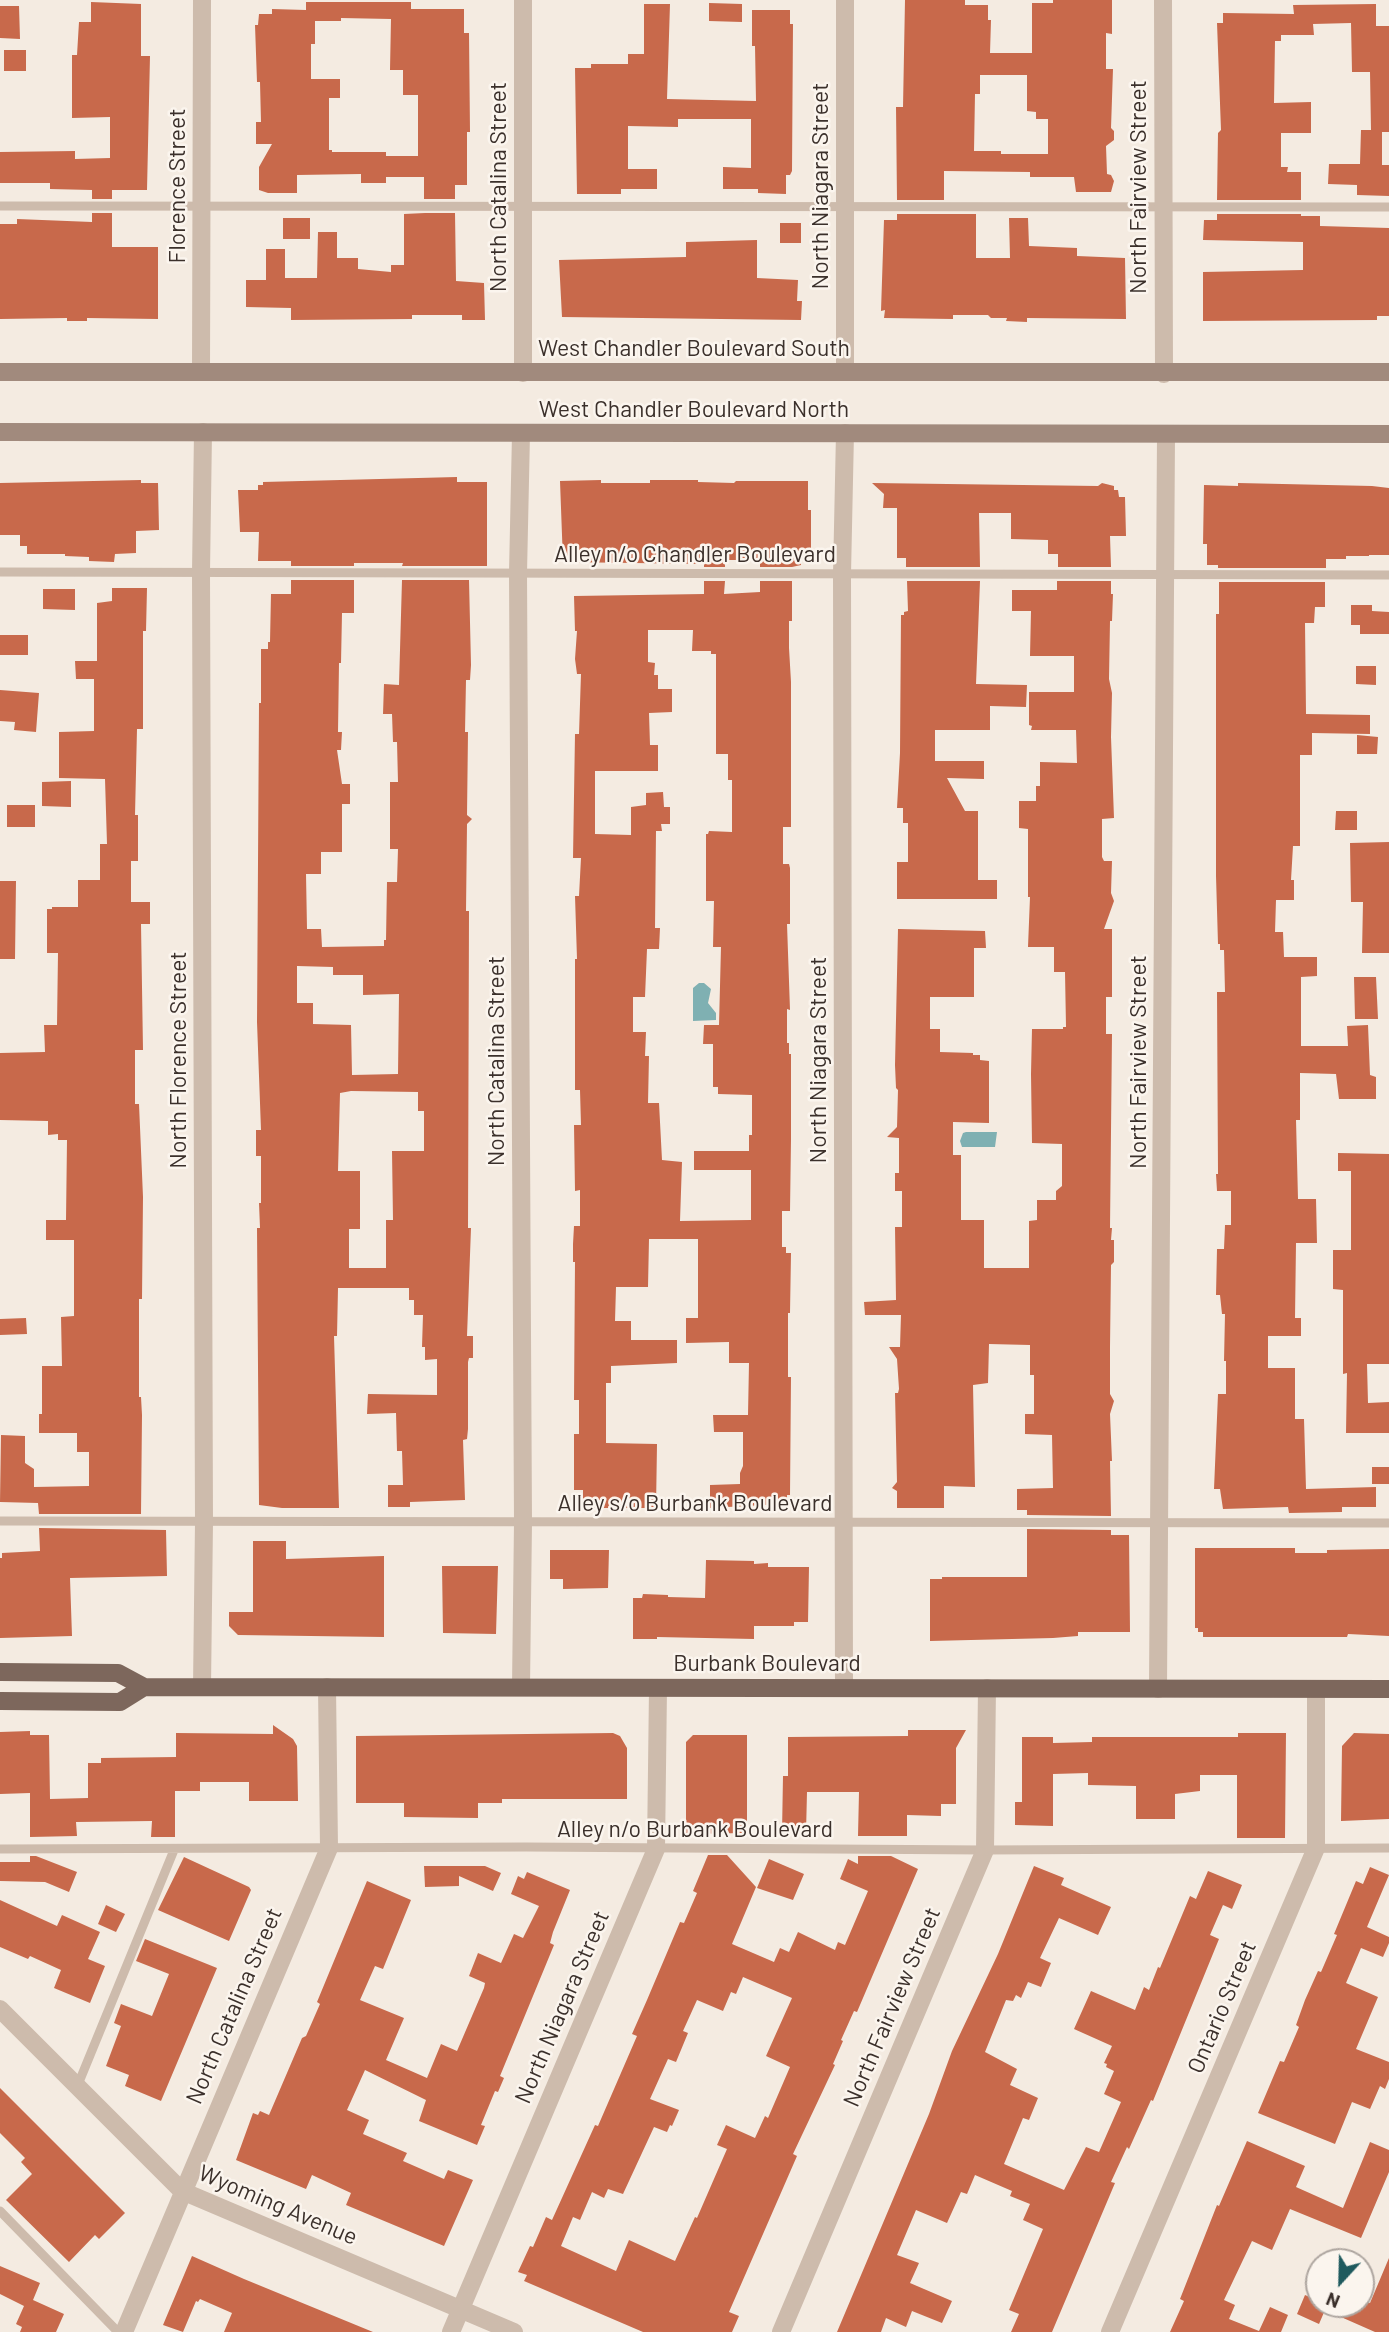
<!DOCTYPE html>
<style>
body{margin:0}
#map{position:relative;width:1389px;height:2332px;overflow:hidden;background:#f4ebe1;font-family:Barlow,sans-serif}
canvas{display:block}
.north{position:absolute;left:1305px;top:2248px;width:70px;height:70px;box-sizing:border-box;background:#fbf5ee;border:2px solid #aea6a0;border-radius:50%;rotate:202deg;font-size:19px;font-weight:700;line-height:28px;text-align:center;color:#3b302b}
.north::after{content:'';display:block;margin:auto;width:24px;height:32px;background:#1f5a5e;clip-path:polygon(50% 0,100% 100%,50% 72%,0 100%)}
</style>
<div id="map">
<canvas width="1389" height="2332"></canvas>
<div class="north">N</div>
</div>
<script>
const ctx = document.querySelector('canvas').getContext('2d');
ctx.lineJoin = 'round';
function paint(path, color) {
  ctx.fillStyle = color;
  ctx.fill(path, 'evenodd');
}
function poly(rows) {
  const path = new Path2D();
  for (const r of rows) {
    path.moveTo(r[0], r[1]);
    for (let i = 2; i < r.length; i += 2) path.lineTo(r[i], r[i + 1]);
  }
  return path;
}
function trace(path, color, width, dash) {
  ctx.strokeStyle = color;
  ctx.lineWidth = width;
  ctx.lineCap = dash ? 'butt' : 'round';
  ctx.setLineDash(dash || []);
  ctx.stroke(path);
}
function drawText(font, color, halo, rows, align = 'center') {
  ctx.font = font + ' Barlow,sans-serif';
  ctx.lineWidth = 5;
  ctx.setLineDash([]);
  ctx.textBaseline = 'middle';
  ctx.strokeStyle = halo;
  ctx.fillStyle = color;
  for (const [text, x, y, turn = 0] of rows) {
    ctx.save();
    ctx.translate(x, y);
    ctx.rotate((+turn || 0) * Math.PI / 180);
    ctx.textAlign = isNaN(turn) ? turn : align;
    if (halo) ctx.strokeText(text, 0, 0);
    ctx.fillText(text, 0, 0);
    ctx.restore();
  }
}
const water = poly([
 [699,983,704,983,711,989,708,1003,716,1013,716,1020,693,1021,693,988],
 [966,1132,997,1132,995,1147,962,1147,960,1141,963,1133]
]);
const building = poly([
 [905,0,965,0,965,5,988,5,988,20,991,20,990,53,1032,53,1032,3,1053,3,1053,0,1112,0,1112,34,1106,33,1106,69,1113,69,1111,128,1114,131,1114,140,1106,146,1107,174,1111,175,1114,181,1111,192,1076,192,1074,177,1030,177,1030,172,944,171,944,200,897,200,896,107,903,107],
 [980,75,1027,75,1027,111,1036,112,1036,119,1048,119,1048,154,1001,154,1001,151,974,151,975,94,980,94],
 [91,2,141,4,141,56,150,56,147,190,112,190,112,199,92,199,92,190,50,189,50,183,0,183,0,152,75,151,75,159,110,158,110,117,72,118,72,55,77,55,79,22,91,22],
 [306,2,411,2,411,9,464,9,464,33,469,33,470,132,467,132,467,185,455,185,455,199,424,199,424,177,386,177,386,183,361,183,361,174,297,175,297,193,268,193,259,190,259,167,272,144,256,144,256,122,261,122,260,82,257,82,255,25,258,25,259,14,272,14,272,9,306,10],
 [341,18,391,19,390,70,403,70,403,95,418,95,418,156,386,156,386,152,332,152,332,150,329,150,329,98,340,98,340,79,311,79,311,44,315,44,315,21,341,21],
 [709,3,742,4,742,22,709,21],
 [644,4,670,4,667,99,756,101,755,46,752,46,752,10,790,10,790,24,793,24,792,171,790,175,786,175,786,194,758,193,758,189,723,189,723,167,751,168,751,119,678,119,678,127,628,126,628,169,657,169,657,189,621,189,621,194,577,194,575,68,591,68,591,64,628,64,628,54,644,54],
 [1376,4,1376,26,1389,26,1389,132,1382,132,1382,165,1389,165,1389,196,1357,195,1357,185,1328,184,1329,164,1360,164,1361,130,1371,130,1370,72,1352,72,1351,23,1313,24,1314,35,1281,35,1281,41,1275,41,1274,103,1311,102,1311,133,1281,133,1281,167,1288,167,1287,172,1301,172,1301,200,1217,200,1218,133,1221,130,1217,23,1223,23,1223,13,1294,14,1293,5],
 [0,6,19,6,20,39,0,38],
 [4,50,26,50,26,71,4,71],
 [92,213,112,213,112,247,158,247,158,319,87,318,87,321,67,321,67,318,0,319,0,224,17,224,17,219,92,222],
 [425,213,455,213,456,281,484,283,485,320,462,320,462,315,412,315,412,319,291,320,291,308,246,307,246,280,266,280,266,249,285,249,285,278,317,278,318,232,337,232,337,258,358,258,358,269,391,272,391,265,404,265,404,214],
 [897,214,976,214,976,258,1010,258,1009,218,1028,218,1029,246,1077,248,1077,256,1125,258,1126,319,1027,318,1027,322,1006,321,1007,318,991,318,988,315,953,315,953,319,884,318,885,310,881,311,884,220,897,220],
 [1217,214,1301,214,1301,216,1320,216,1320,226,1389,228,1389,316,1377,316,1377,320,1203,321,1203,272,1303,270,1303,242,1203,240,1204,220,1217,220],
 [283,218,310,218,310,239,283,239],
 [780,223,801,223,801,243,780,243],
 [757,240,757,278,798,280,797,301,802,301,801,320,562,317,559,260,686,257,686,242],
 [457,477,457,482,487,482,487,566,402,566,403,563,354,563,354,566,291,566,291,561,258,561,259,532,240,532,238,490,258,490,258,485,263,485,263,482],
 [141,480,141,483,158,483,159,530,136,531,136,553,115,554,114,562,89,561,89,557,65,556,65,554,27,554,27,546,20,546,20,535,0,535,0,483],
 [601,480,601,483,650,483,650,480,698,480,698,482,734,483,736,481,808,481,808,510,811,510,811,550,801,550,801,565,792,567,760,567,760,560,725,560,725,567,704,567,704,564,563,562,560,481],
 [872,483,1098,486,1102,483,1114,486,1114,490,1118,490,1119,497,1125,497,1126,536,1110,536,1111,567,1058,567,1058,554,1048,554,1048,540,1011,539,1011,513,979,513,980,567,906,567,906,558,897,558,897,508,883,508,884,494],
 [1238,483,1372,486,1389,488,1389,555,1369,555,1369,556,1346,556,1346,559,1326,559,1326,568,1218,568,1218,565,1207,565,1207,544,1203,544,1204,485,1238,486],
 [291,580,354,580,354,613,342,613,341,663,339,663,338,732,342,732,341,750,337,750,342,784,350,784,350,804,342,804,342,852,321,852,321,874,306,874,307,929,321,929,322,947,384,946,384,940,386,940,387,882,397,882,398,849,390,849,390,782,398,782,397,742,393,742,392,714,383,714,384,684,399,685,402,580,469,580,471,665,470,680,466,680,465,732,468,732,467,815,472,819,467,824,466,911,469,911,468,1228,471,1228,467,1336,473,1336,473,1358,469,1358,468,1362,468,1429,467,1439,463,1440,465,1500,410,1502,410,1507,388,1507,388,1485,403,1485,402,1451,397,1451,396,1413,367,1414,368,1394,437,1395,437,1359,425,1360,425,1347,422,1347,423,1315,414,1315,414,1300,409,1300,409,1288,338,1288,337,1336,334,1336,339,1508,282,1508,259,1505,257,1228,260,1228,259,1203,261,1203,261,1156,256,1156,256,1130,261,1130,257,1022,259,703,261,703,261,649,268,649,268,642,270,642,271,594,291,594],
 [297,966,333,967,333,975,363,975,363,995,399,994,398,1074,352,1075,351,1025,313,1024,313,1003,297,1003],
 [351,1091,418,1092,418,1111,424,1111,424,1151,392,1151,393,1220,386,1220,386,1268,349,1268,349,1229,360,1229,360,1171,338,1171,340,1093],
 [704,581,725,581,724,594,760,592,760,581,792,581,792,621,789,621,789,648,791,682,791,827,783,827,783,864,789,864,790,868,790,924,787,924,790,1010,787,1009,787,1043,789,1043,789,1054,791,1054,791,1139,790,1211,782,1211,782,1247,786,1247,786,1253,791,1253,790,1313,788,1313,788,1377,791,1377,790,1495,787,1495,787,1503,782,1504,710,1508,710,1485,740,1484,740,1473,743,1466,743,1432,714,1432,713,1415,748,1415,749,1363,729,1363,729,1342,686,1343,686,1318,698,1318,698,1239,649,1239,648,1287,616,1287,615,1321,631,1321,631,1340,677,1340,677,1363,611,1366,611,1383,606,1383,606,1443,657,1444,656,1508,583,1508,583,1490,574,1490,574,1434,579,1434,579,1400,574,1400,575,1262,573,1262,573,1244,574,1226,580,1226,580,1190,575,1191,574,1125,581,1125,580,1090,575,1090,575,959,577,959,575,896,579,896,581,858,573,858,575,734,579,734,581,674,577,674,575,659,577,631,575,631,574,596,704,594],
 [648,630,693,630,692,651,711,651,711,654,716,654,716,754,728,754,728,780,732,780,732,832,709,831,708,834,706,834,706,901,714,901,713,947,721,947,719,1025,704,1025,703,1044,713,1044,713,1087,718,1087,718,1094,752,1095,752,1135,749,1135,749,1151,694,1151,694,1170,751,1170,751,1220,680,1221,682,1162,662,1160,659,1103,648,1103,649,1056,645,1056,646,1032,633,1032,633,997,645,997,647,949,659,949,660,928,655,928,656,831,662,831,661,824,670,824,670,807,664,807,663,792,646,793,646,805,631,807,631,835,595,834,595,771,658,771,658,745,650,745,649,713,672,712,672,689,658,689,658,675,654,675,655,663,648,662],
 [907,581,980,581,976,684,1027,685,1026,707,990,706,990,730,935,730,935,761,984,761,984,779,947,778,965,811,978,811,978,880,997,880,997,899,897,899,897,862,908,862,908,823,903,823,903,808,897,808,900,753,901,615,904,615,904,612,908,611],
 [1057,581,1111,581,1111,594,1113,594,1112,621,1110,621,1109,679,1112,693,1111,737,1114,818,1102,819,1102,857,1104,861,1112,861,1111,893,1114,901,1104,929,1112,929,1112,997,1106,997,1106,1034,1112,1034,1110,1228,1112,1228,1111,1240,1114,1240,1114,1262,1111,1265,1110,1347,1110,1394,1114,1401,1110,1414,1112,1461,1110,1461,1111,1516,1027,1515,1027,1510,1017,1510,1017,1489,1053,1488,1052,1435,1025,1434,1025,1414,1034,1414,1034,1375,1030,1375,1030,1345,989,1344,988,1383,973,1385,975,1487,944,1486,944,1508,897,1508,897,1491,892,1488,897,1482,895,1393,898,1393,899,1389,897,1359,889,1347,900,1347,901,1315,865,1315,864,1302,896,1300,895,1227,902,1227,902,1191,895,1191,895,1173,899,1173,899,1138,887,1137,897,1127,898,1090,896,1088,895,1065,898,929,985,931,986,948,974,948,974,997,930,997,930,1029,940,1029,940,1052,973,1053,973,1055,980,1055,980,1060,989,1061,989,1123,953,1122,953,1155,961,1155,961,1220,984,1220,984,1268,1029,1268,1029,1221,1037,1220,1037,1200,1056,1200,1056,1191,1062,1186,1062,1144,1032,1143,1031,1074,1032,1029,1063,1029,1063,1027,1066,1027,1065,972,1054,972,1054,947,1028,947,1030,897,1028,897,1028,829,1019,828,1019,801,1036,801,1036,786,1040,786,1040,762,1077,763,1076,730,1031,730,1032,726,1029,725,1029,692,1074,692,1074,656,1030,656,1031,611,1012,611,1012,590,1057,590],
 [1219,582,1325,582,1325,607,1315,607,1314,623,1305,623,1306,714,1370,715,1370,734,1312,733,1312,755,1300,755,1300,846,1293,846,1291,880,1294,880,1294,900,1276,900,1275,932,1283,932,1284,957,1317,957,1317,976,1301,977,1301,1046,1348,1046,1347,1026,1368,1025,1370,1075,1376,1077,1376,1099,1339,1099,1336,1074,1300,1073,1300,1120,1296,1120,1298,1199,1316,1199,1317,1243,1296,1243,1295,1318,1301,1318,1301,1336,1268,1336,1268,1368,1295,1368,1295,1419,1304,1419,1306,1489,1376,1487,1376,1507,1342,1507,1342,1512,1289,1513,1288,1507,1223,1509,1220,1489,1214,1489,1218,1394,1226,1394,1226,1361,1224,1361,1225,1314,1222,1314,1220,1295,1216,1295,1217,1249,1224,1249,1225,1225,1231,1225,1231,1191,1217,1191,1216,1174,1218,1174,1217,992,1225,992,1224,950,1220,950,1220,944,1218,944,1216,876,1216,614,1219,614],
 [112,588,147,588,146,631,143,631,143,729,137,729,135,815,138,815,138,861,131,861,131,902,150,902,150,924,141,924,143,1050,135,1050,135,1104,139,1104,143,1197,142,1299,139,1299,139,1397,141,1397,142,1415,141,1514,39,1514,38,1503,0,1502,1,1435,25,1436,25,1463,34,1469,34,1487,89,1486,89,1452,77,1452,77,1433,39,1433,39,1414,42,1414,42,1366,62,1366,61,1317,74,1316,74,1240,46,1240,46,1220,66,1220,67,1140,58,1140,58,1134,48,1135,48,1121,0,1120,0,1053,45,1052,44,1025,57,1025,58,953,47,953,47,909,52,909,52,907,78,907,78,880,100,880,100,844,107,844,105,779,59,778,59,732,94,731,94,679,76,679,75,661,97,661,97,603,112,601],
 [43,589,75,589,75,610,43,609],
 [1351,605,1372,605,1372,611,1389,612,1389,634,1360,634,1360,625,1351,625],
 [0,635,28,635,28,655,0,655],
 [1356,666,1376,666,1376,685,1356,684],
 [0,690,39,693,36,732,14,730,15,722,0,721],
 [1357,735,1378,737,1377,754,1357,754],
 [71,781,71,807,42,806,42,782],
 [7,805,35,805,35,827,7,827],
 [1336,811,1357,811,1357,830,1335,830],
 [1389,842,1389,953,1362,953,1363,902,1351,902,1350,843],
 [0,881,16,881,15,959,0,959],
 [1354,977,1376,977,1378,1019,1355,1019],
 [1338,1153,1389,1154,1389,1364,1367,1364,1368,1403,1389,1402,1389,1433,1346,1433,1347,1373,1343,1374,1343,1290,1333,1289,1333,1250,1351,1250,1351,1171,1338,1171],
 [26,1318,27,1334,0,1335,0,1319],
 [1372,1467,1389,1467,1389,1484,1372,1484],
 [39,1528,166,1530,167,1576,70,1578,72,1636,0,1638,0,1558,2,1558,2,1553,40,1551],
 [1027,1529,1111,1530,1111,1535,1129,1535,1130,1632,1078,1632,1078,1636,1053,1638,930,1641,930,1579,942,1579,942,1577,1027,1577],
 [253,1541,286,1541,286,1559,384,1556,384,1637,238,1635,229,1626,229,1612,253,1612],
 [1195,1548,1295,1548,1295,1553,1327,1553,1327,1550,1389,1549,1389,1636,1348,1634,1347,1637,1203,1637,1203,1632,1198,1632,1198,1628,1195,1628],
 [550,1550,609,1550,608,1588,563,1589,563,1579,550,1579],
 [706,1560,754,1561,754,1564,768,1563,768,1567,809,1567,808,1622,794,1622,794,1626,754,1626,754,1639,657,1637,657,1639,633,1639,633,1598,642,1598,643,1594,668,1595,668,1597,705,1598],
 [442,1566,498,1566,496,1634,443,1633],
 [273,1725,293,1739,297,1746,298,1801,249,1801,249,1782,200,1782,200,1791,175,1791,175,1837,151,1837,152,1821,76,1822,77,1836,30,1837,30,1793,0,1794,0,1732,30,1731,30,1735,49,1735,50,1799,88,1798,88,1763,101,1763,101,1758,176,1757,176,1733,273,1734],
 [908,1730,966,1730,956,1748,956,1804,941,1804,941,1816,907,1815,907,1836,858,1836,859,1792,807,1792,806,1833,782,1833,783,1776,788,1776,788,1737,908,1736],
 [613,1733,620,1736,627,1748,627,1799,502,1799,502,1803,478,1803,478,1818,404,1817,404,1803,356,1803,356,1736],
 [1238,1733,1286,1733,1285,1838,1237,1838,1237,1775,1200,1775,1200,1791,1175,1794,1175,1819,1136,1819,1136,1786,1088,1785,1088,1773,1053,1774,1053,1826,1015,1825,1015,1802,1022,1802,1022,1737,1053,1737,1053,1743,1092,1742,1092,1737,1238,1737],
 [1354,1733,1389,1734,1389,1819,1341,1821,1342,1746],
 [693,1735,747,1735,747,1833,686,1834,686,1742],
 [708,1855,727,1855,756,1887,732,1944,774,1962,780,1948,789,1952,798,1932,835,1950,838,1942,845,1945,868,1891,840,1879,848,1859,858,1864,858,1856,891,1856,918,1869,857,2012,854,2011,841,2040,843,2041,833,2064,835,2065,793,2154,797,2156,729,2312,739,2316,732,2332,643,2332,524,2281,527,2275,518,2272,530,2246,533,2247,546,2217,552,2220,595,2125,598,2126,637,2036,632,2034,647,2000,680,1922,684,1923,697,1893,693,1891],
 [743,1977,792,1998,766,2056,790,2067,768,2118,765,2116,755,2138,726,2125,717,2145,727,2149,697,2218,695,2217,675,2261,629,2240,616,2271,561,2246,573,2217,580,2220,592,2192,604,2198,608,2189,623,2194,654,2127,667,2132,670,2125,672,2126,679,2110,650,2099,668,2059,676,2062,688,2033,683,2031,697,2000,723,2011,731,1992,736,1994],
 [30,1856,36,1856,77,1872,69,1892,45,1882,0,1881,0,1862,30,1862],
 [184,1857,249,1887,251,1890,229,1941,158,1910],
 [769,1859,804,1874,793,1900,757,1888],
 [424,1866,485,1866,501,1873,493,1891,459,1876,459,1886,425,1887],
 [1034,1866,1064,1878,1061,1885,1111,1907,1098,1935,1059,1918,1040,1958,1051,1963,1041,1987,1028,1982,1021,1998,1016,1995,1013,2001,1006,2000,985,2052,1017,2069,1010,2085,1038,2098,1029,2120,1023,2118,1004,2164,1064,2190,1086,2147,1099,2152,1121,2102,1104,2094,1114,2071,1106,2067,1107,2064,1104,2063,1112,2046,1074,2029,1091,1991,1135,2010,1144,1987,1149,1990,1158,1967,1160,1968,1190,1896,1196,1899,1208,1871,1242,1885,1232,1909,1223,1905,1210,1935,1219,1939,1153,2101,1151,2100,1129,2149,1127,2147,1111,2182,1115,2183,1052,2332,1011,2332,1019,2314,1009,2310,1043,2229,1023,2220,1030,2204,1010,2196,1012,2191,975,2175,967,2194,961,2192,947,2223,916,2210,897,2255,919,2263,910,2283,952,2301,942,2323,912,2311,906,2327,886,2318,881,2332,837,2332,929,2114,952,2051,998,1954],
 [1370,1867,1389,1875,1367,1927,1389,1937,1389,1943,1383,1957,1361,1948,1346,1983,1378,1997,1356,2049,1389,2062,1389,2079,1385,2089,1380,2086,1370,2109,1352,2102,1335,2144,1258,2113,1280,2061,1284,2062,1299,2027,1296,2025,1305,2000,1318,1971,1321,1972,1337,1935,1334,1934,1356,1881,1363,1884],
 [527,1872,570,1890,553,1932,550,1943,554,1945,500,2076,504,2078,498,2092,495,2091,481,2125,485,2126,477,2145,419,2121,426,2100,365,2070,347,2110,369,2120,363,2134,407,2153,403,2161,444,2179,448,2170,473,2180,444,2246,346,2205,351,2193,312,2175,306,2189,236,2160,253,2113,258,2115,260,2111,269,2115,302,2038,306,2036,320,2004,317,2002,367,1881,411,1900,383,1969,375,1966,360,2000,404,2018,386,2060,427,2078,441,2044,457,2051,484,1988,485,1983,469,1976,478,1953,501,1963,514,1934,523,1938,539,1906,511,1894,518,1876,524,1879],
 [0,1900,57,1926,62,1915,100,1932,88,1959,105,1966,90,2003,54,1988,61,1970,30,1956,28,1959,0,1947],
 [106,1905,125,1914,116,1932,98,1924],
 [145,1939,217,1968,161,2101,125,2086,129,2075,106,2066,121,2026,114,2023,121,2004,152,2016,169,1974,136,1961],
 [0,2088,125,2213,99,2239,95,2235,69,2262,6,2200,32,2174,21,2162,25,2158,0,2133],
 [1247,2141,1305,2166,1296,2187,1343,2208,1370,2142,1389,2150,1389,2172,1361,2238,1290,2209,1272,2250,1252,2241,1224,2300,1235,2305,1229,2319,1259,2331,1270,2307,1288,2315,1281,2332,1170,2332,1184,2301,1180,2299,1217,2205,1219,2206],
 [192,2256,244,2279,373,2332,224,2332,232,2313,200,2299,198,2302,196,2301,183,2332,163,2325],
 [1389,2258,1389,2332,1375,2332,1325,2310,1319,2324,1297,2314,1305,2295,1319,2301,1319,2304,1361,2304,1361,2300,1370,2303],
 [0,2266,40,2283,33,2300,64,2314,56,2332,20,2332,22,2327,16,2324,24,2306,0,2294]
]);
const lane = poly([
 [0,206,1389,207],
 [0,572,1389,575],
 [0,1521,1389,1523],
 [0,1849,526,1847,985,1850,1389,1848],
 [77,2087,174,1850],
 [0,2211,118,2332]
]);
const street = poly([
 [1163,0,1164,374],
 [201,371,202,0],
 [845,372,845,0],
 [523,373,523,0],
 [521,434,518,573,523,1522,521,1687],
 [202,1687,204,1522,201,572,203,432],
 [844,1688,842,574,845,433],
 [1158,1689,1166,435],
 [0,2009,182,2191,514,2332],
 [124,2332,329,1848,327,1687],
 [451,2332,656,1849,658,1688],
 [781,2332,985,1850,987,1688],
 [1110,2332,1316,1848,1316,1689]
]);
const secondary = poly([
 [0,372,1389,372],
 [0,432,1389,434]
]);
const primary = poly([
 [0,1672,118,1673,144,1687,1389,1689],
 [0,1701,120,1702,144,1687]
]);
const streetNames = [
 ["Florence Street",177,186,-90],
 ["North Niagara Street",820,186,-90],
 ["North Catalina Street",498,187,-90],
 ["North Fairview Street",1138,187,-90],
 ["West Chandler Boulevard South",694,348],
 ["West Chandler Boulevard North",694,409],
 ["Alley n/o Chandler Boulevard",695,554],
 ["North Florence Street",178,1060,-90],
 ["North Niagara Street",818,1060,-90],
 ["North Catalina Street",496,1061,-90],
 ["North Fairview Street",1138,1062,-90],
 ["Alley s/o Burbank Boulevard",695,1503],
 ["Burbank Boulevard",767,1663],
 ["Alley n/o Burbank Boulevard",695,1829],
 ["North Catalina Street",234,2006,-67],
 ["North Niagara Street",562,2007,-67],
 ["North Fairview Street",892,2007,-67],
 ["Ontario Street",1222,2007,-67],
 ["Wyoming Avenue",278,2205,23]
];
paint(water, '#7fb0b2');
paint(building, '#c8694b');
trace(lane, '#cdbbac', 9);
trace(street, '#cdbbac', 18);
trace(secondary, '#a18a7d', 18);
trace(primary, '#7d675c', 18);
drawText('23px', '#3b302b', '#fbf5ee', streetNames);
</script>
